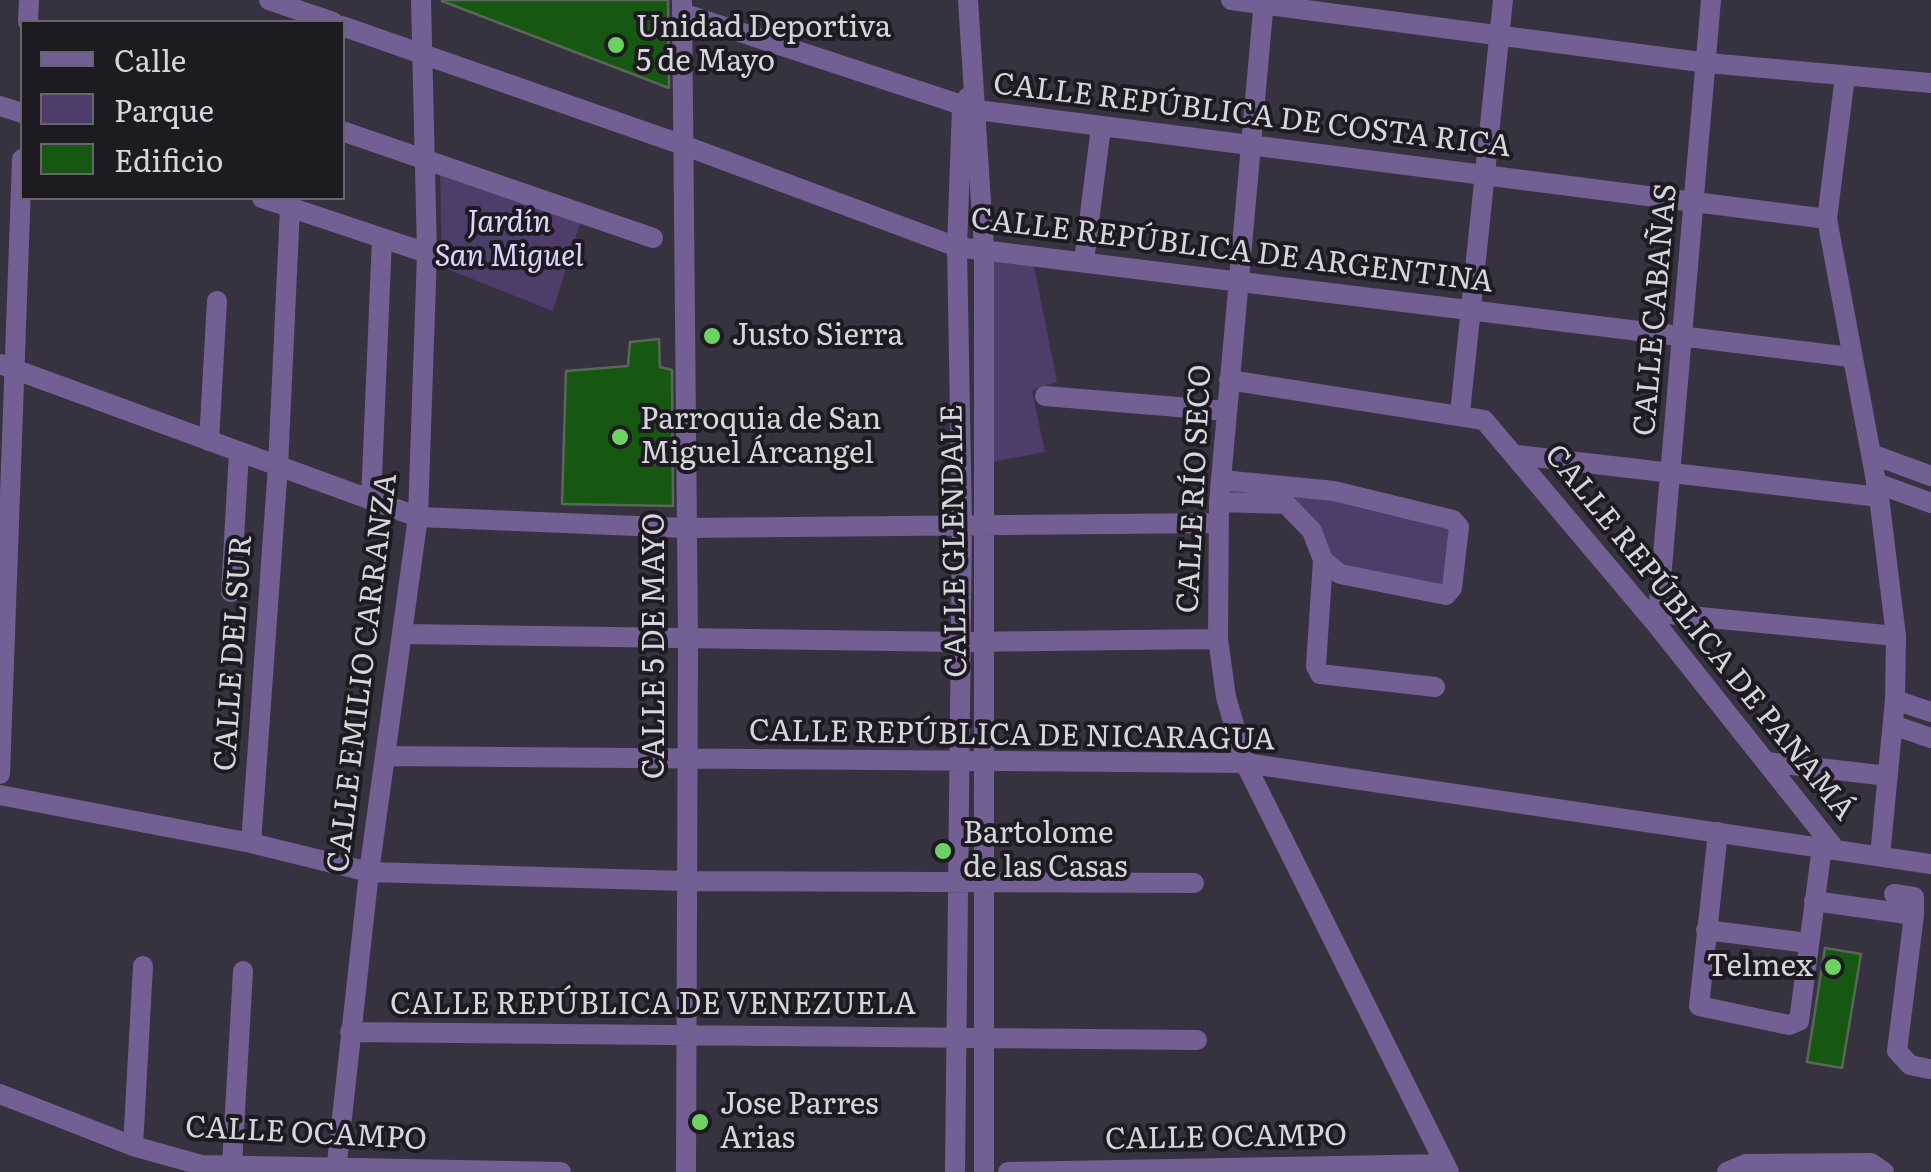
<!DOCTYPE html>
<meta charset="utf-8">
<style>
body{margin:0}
#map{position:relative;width:1931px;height:1172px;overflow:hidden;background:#36323f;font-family:Literata,serif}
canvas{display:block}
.legend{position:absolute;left:20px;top:20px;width:325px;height:180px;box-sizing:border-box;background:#1d1b21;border:2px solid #67656c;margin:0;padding:12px 18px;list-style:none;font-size:30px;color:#d6d4dc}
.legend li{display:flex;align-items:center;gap:20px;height:50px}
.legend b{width:50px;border:2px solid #67656c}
</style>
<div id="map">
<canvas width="1931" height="1172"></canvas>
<ul class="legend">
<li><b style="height:12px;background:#725f93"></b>Calle</li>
<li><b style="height:28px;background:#4e3d6a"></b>Parque</li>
<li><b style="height:28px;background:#165811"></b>Edificio</li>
</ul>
</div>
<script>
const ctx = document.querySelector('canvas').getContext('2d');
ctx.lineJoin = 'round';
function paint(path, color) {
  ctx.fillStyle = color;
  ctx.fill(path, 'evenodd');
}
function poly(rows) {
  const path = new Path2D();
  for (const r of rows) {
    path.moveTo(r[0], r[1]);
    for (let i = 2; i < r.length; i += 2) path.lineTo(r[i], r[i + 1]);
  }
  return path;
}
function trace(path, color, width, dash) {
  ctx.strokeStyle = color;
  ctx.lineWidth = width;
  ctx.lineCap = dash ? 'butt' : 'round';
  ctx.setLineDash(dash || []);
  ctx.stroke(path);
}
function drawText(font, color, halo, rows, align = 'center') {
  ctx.font = font + ' Literata,serif';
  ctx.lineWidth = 8;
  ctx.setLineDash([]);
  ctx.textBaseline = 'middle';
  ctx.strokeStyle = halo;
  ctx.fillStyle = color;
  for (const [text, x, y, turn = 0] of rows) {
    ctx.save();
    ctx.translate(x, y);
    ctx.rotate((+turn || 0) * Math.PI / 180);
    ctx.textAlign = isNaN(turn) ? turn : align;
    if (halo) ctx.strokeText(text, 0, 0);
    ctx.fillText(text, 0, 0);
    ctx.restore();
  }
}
const green = poly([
 [440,165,583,213,553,311,442,267],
 [986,251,1032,256,1057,382,1032,390,1045,452,986,463],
 [1222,482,1453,520,1446,595,1340,574,1298,512,1220,496]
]);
const building = poly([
 [442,0,668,0,669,88,442,1,442,0],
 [659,339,660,367,672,370,673,506,562,504,566,371,628,366,630,342,659,339],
 [1825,948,1861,954,1842,1068,1807,1062,1825,948]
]);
const minor = poly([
 [269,0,333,22],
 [682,0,688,638,686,1172],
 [968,0,984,249,984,1172],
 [1231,0,1708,63,1931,83],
 [1264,0,1219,502,1218,639,1226,697,1245,763,1449,1172],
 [682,13,977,110,1827,219],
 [28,22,29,0],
 [342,26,683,145,957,247,1850,357],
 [1845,76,1827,219,1879,497,1896,636,1895,700,1880,856],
 [0,106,22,113],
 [342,131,653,238],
 [262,198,427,253],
 [1084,261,1101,127],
 [0,364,418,517,685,528,1219,523],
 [1229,380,1484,420,1657,625,1835,849],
 [1045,396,1226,411],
 [1460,413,1503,0],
 [209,441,217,301],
 [1871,454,1931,476],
 [1517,455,1879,497],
 [1222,480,1334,491,1453,520,1459,527,1452,588,1446,595,1340,574,1323,560],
 [1876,483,1931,503],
 [371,500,382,238],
 [1219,502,1286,504,1312,531,1323,560,1316,666,1320,674,1435,687],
 [231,592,239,452],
 [1648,612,1896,636],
 [1657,625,1711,0],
 [403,634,960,642,1218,639],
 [1895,700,1931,712],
 [1893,725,1931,738],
 [386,756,1245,763,1931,864],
 [1766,762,1888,776],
 [0,774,22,159],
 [0,795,251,843,369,872,685,881,1194,883],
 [1718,832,1699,1006,1789,1025,1799,1021,1822,847],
 [251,843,278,466,290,207],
 [1814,901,1914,915,1914,897,1894,894],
 [1914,915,1897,1051,1910,1065,1929,1069],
 [1706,930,1808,943],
 [350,1032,1197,1040],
 [0,1094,133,1146,201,1165,561,1172],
 [133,1146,143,966],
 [232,1165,243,971],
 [336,1172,369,872,418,517,427,253,421,0],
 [955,1172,962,525,957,247,962,107,968,97],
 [1008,1172,1444,1164],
 [1727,1172,1746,1164,1871,1163,1884,1172]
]);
const markers = [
 [616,45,10,"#6cd362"],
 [712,336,10,"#6cd362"],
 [620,437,10,"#6cd362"],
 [943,851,10,"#6cd362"],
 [1833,967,10,"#6cd362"],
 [700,1122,10,"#6cd362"]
];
const poiNames = [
 ["Unidad Deportiva",636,28],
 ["5 de Mayo",636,62],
 ["Justo Sierra",732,336],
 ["Parroquia de San",640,420],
 ["Miguel Árcangel",640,454],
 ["Bartolome",963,834],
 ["de las Casas",963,868],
 ["Telmex",1813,967,"right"],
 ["Jose Parres",720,1105],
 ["Arias",720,1139]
];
const streetNames = [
 ["CALLE REPÚBLICA DE COSTA RICA",1252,116,7],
 ["CALLE REPÚBLICA DE ARGENTINA",1232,251,7],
 ["CALLE CABAÑAS",1656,310,-85],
 ["CALLE RÍO SECO",1195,489,-87],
 ["CALLE GLENDALE",955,541,-91],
 ["CALLE REPÚBLICA DE PANAMÁ",1699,633,51],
 ["CALLE 5 DE MAYO",655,646,-90],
 ["CALLE DEL SUR",234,653,-86],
 ["CALLE EMILIO CARRANZA",363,673,-83],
 ["CALLE REPÚBLICA DE NICARAGUA",1012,736,1],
 ["CALLE REPÚBLICA DE VENEZUELA",653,1005],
 ["CALLE OCAMPO",306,1134,3],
 ["CALLE OCAMPO",1226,1138,-1]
];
const parkNames = [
 ["Jardín",509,223],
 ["San Miguel",509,257]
];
paint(green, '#4e3d6a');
paint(building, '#165811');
trace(building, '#5b665a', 2.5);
trace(minor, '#725f93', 20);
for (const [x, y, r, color] of markers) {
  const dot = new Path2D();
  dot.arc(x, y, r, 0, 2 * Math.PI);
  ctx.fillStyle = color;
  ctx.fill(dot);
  trace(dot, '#1d1b21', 4);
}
drawText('30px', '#d6d4dc', '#1d1b21', poiNames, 'left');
drawText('30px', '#d6d4dc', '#1d1b21', streetNames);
drawText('italic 30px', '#e2d3fe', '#1d1b21', parkNames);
</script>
